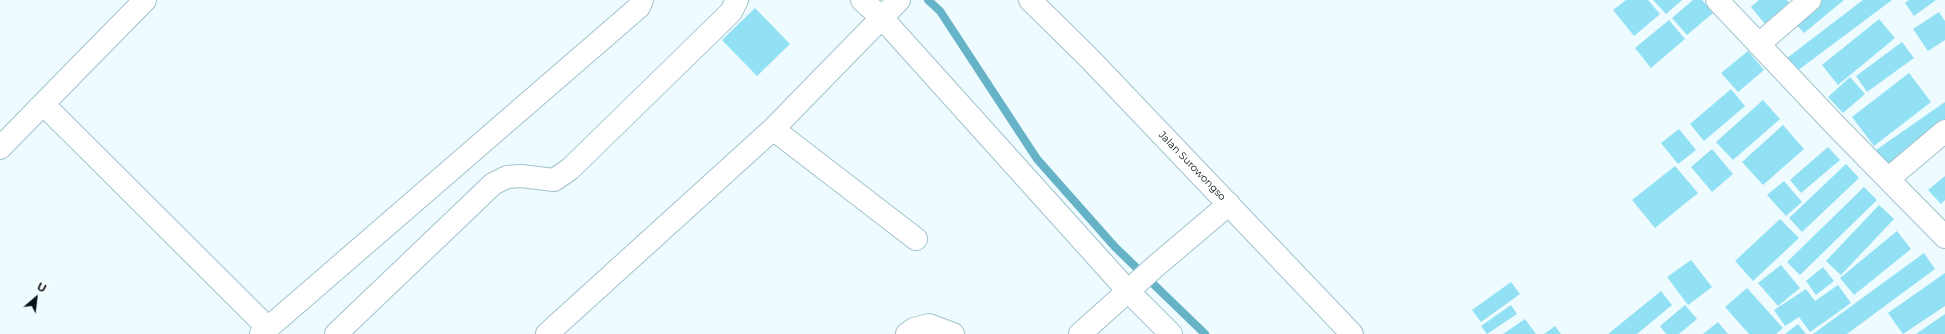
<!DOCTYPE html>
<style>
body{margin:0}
#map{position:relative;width:1945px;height:334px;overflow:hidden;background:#eefbff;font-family:Montserrat,sans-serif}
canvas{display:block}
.north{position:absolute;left:16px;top:278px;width:40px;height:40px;-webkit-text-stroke:3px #fff;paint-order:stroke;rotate:28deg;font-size:11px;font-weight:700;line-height:16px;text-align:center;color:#061114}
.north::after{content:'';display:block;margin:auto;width:14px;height:18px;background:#061114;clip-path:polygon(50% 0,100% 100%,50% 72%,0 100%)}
</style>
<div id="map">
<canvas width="1945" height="334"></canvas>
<div class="north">U</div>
</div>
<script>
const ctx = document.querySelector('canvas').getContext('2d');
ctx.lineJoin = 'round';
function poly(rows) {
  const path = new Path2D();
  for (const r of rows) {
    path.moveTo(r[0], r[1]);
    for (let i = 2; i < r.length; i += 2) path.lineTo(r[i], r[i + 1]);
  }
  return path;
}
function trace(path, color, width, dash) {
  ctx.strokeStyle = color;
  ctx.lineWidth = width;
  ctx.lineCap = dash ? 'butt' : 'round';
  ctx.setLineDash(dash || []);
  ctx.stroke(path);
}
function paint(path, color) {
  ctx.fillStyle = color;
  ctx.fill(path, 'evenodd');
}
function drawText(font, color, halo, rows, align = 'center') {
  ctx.font = font + ' Montserrat,sans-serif';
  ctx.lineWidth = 4;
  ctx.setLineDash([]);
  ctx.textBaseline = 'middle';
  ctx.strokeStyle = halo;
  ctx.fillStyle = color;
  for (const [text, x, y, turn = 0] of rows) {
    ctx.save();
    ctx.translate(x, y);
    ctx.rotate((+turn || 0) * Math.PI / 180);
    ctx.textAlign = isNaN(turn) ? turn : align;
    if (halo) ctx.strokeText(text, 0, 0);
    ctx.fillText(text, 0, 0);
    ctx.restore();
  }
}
const stream = poly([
 [928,0,940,11,1037,159,1115,247,1205,334]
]);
const building = poly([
 [1626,0,1648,0,1660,14,1634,36,1613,10],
 [1653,0,1682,0,1666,14],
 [1693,0,1702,0,1713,13,1687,35,1672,18],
 [1759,0,1787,0,1790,4,1765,24,1751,7],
 [1816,0,1844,0,1804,33,1792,20],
 [1863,0,1892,0,1797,71,1787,58],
 [1909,0,1936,0,1914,16,1905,3],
 [755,8,790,44,757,76,722,40],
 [1939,12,1945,21,1945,40,1928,51,1913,29],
 [1879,19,1895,38,1838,85,1822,65],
 [1669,20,1685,39,1651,68,1635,48],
 [1902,42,1914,58,1867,92,1856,76],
 [1748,51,1764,70,1738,92,1721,73],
 [1909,73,1931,102,1874,146,1852,117],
 [1850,77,1865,94,1843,113,1828,97],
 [1731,89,1745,106,1704,141,1690,124],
 [1763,100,1780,119,1733,160,1716,142],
 [1945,102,1945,128,1889,168,1876,150],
 [1783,125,1804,149,1763,185,1742,162],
 [1679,129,1696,150,1678,164,1661,143],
 [1828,147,1840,160,1801,193,1790,180],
 [1712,149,1733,174,1712,192,1691,167],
 [1846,164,1859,178,1802,232,1789,218],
 [1675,166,1698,193,1655,228,1632,200],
 [1945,176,1945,200,1941,204,1928,190],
 [1784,181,1802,202,1786,216,1767,195],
 [1864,187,1877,200,1800,275,1787,262],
 [1879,205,1894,219,1841,275,1826,261],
 [1780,219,1799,238,1753,281,1735,261],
 [1897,231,1911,249,1854,295,1840,278],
 [1924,253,1935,269,1847,334,1813,334],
 [1691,260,1712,287,1688,305,1667,277],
 [1781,265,1800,288,1778,306,1758,283],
 [1823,267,1834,281,1816,295,1806,281],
 [1945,273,1945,306,1903,334,1888,313],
 [1511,282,1520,294,1481,322,1472,310],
 [1838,285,1851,303,1810,332,1799,317,1785,326,1774,310,1806,289,1815,301],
 [1747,288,1783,328,1776,334,1749,334,1725,307],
 [1661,291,1672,305,1637,334,1608,334],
 [1511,305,1517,314,1487,334,1481,326],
 [1685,305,1697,319,1679,334,1666,334,1660,326],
 [1945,314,1945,334,1916,334],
 [1525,319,1536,334,1503,334],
 [1718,322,1728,334,1703,334],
 [1798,324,1806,334,1785,334],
 [1555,326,1561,334,1544,334]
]);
const minor = poly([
 [862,0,883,19,1128,291,1171,334],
 [1030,0,1088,57,1352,334],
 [1717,0,1837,127,1945,237],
 [1759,44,1810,0],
 [43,104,145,0],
 [773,129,916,239],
 [0,148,43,104,268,328],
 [1888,179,1945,131],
 [261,334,639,7,642,0],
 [336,334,493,184,507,177,521,176,554,180,570,169,731,12,737,0],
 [547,334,773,129,899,0],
 [907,334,914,329,929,325,953,334],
 [1080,334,1157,265,1229,204]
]);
const streetNames = [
 ["Jalan Surowongso",1192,166,46]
];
trace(stream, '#66b3c7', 8);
paint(building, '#92e0f4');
trace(minor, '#a2c3cc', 24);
trace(minor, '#fff', 22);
drawText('10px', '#061114', '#fff', streetNames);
</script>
